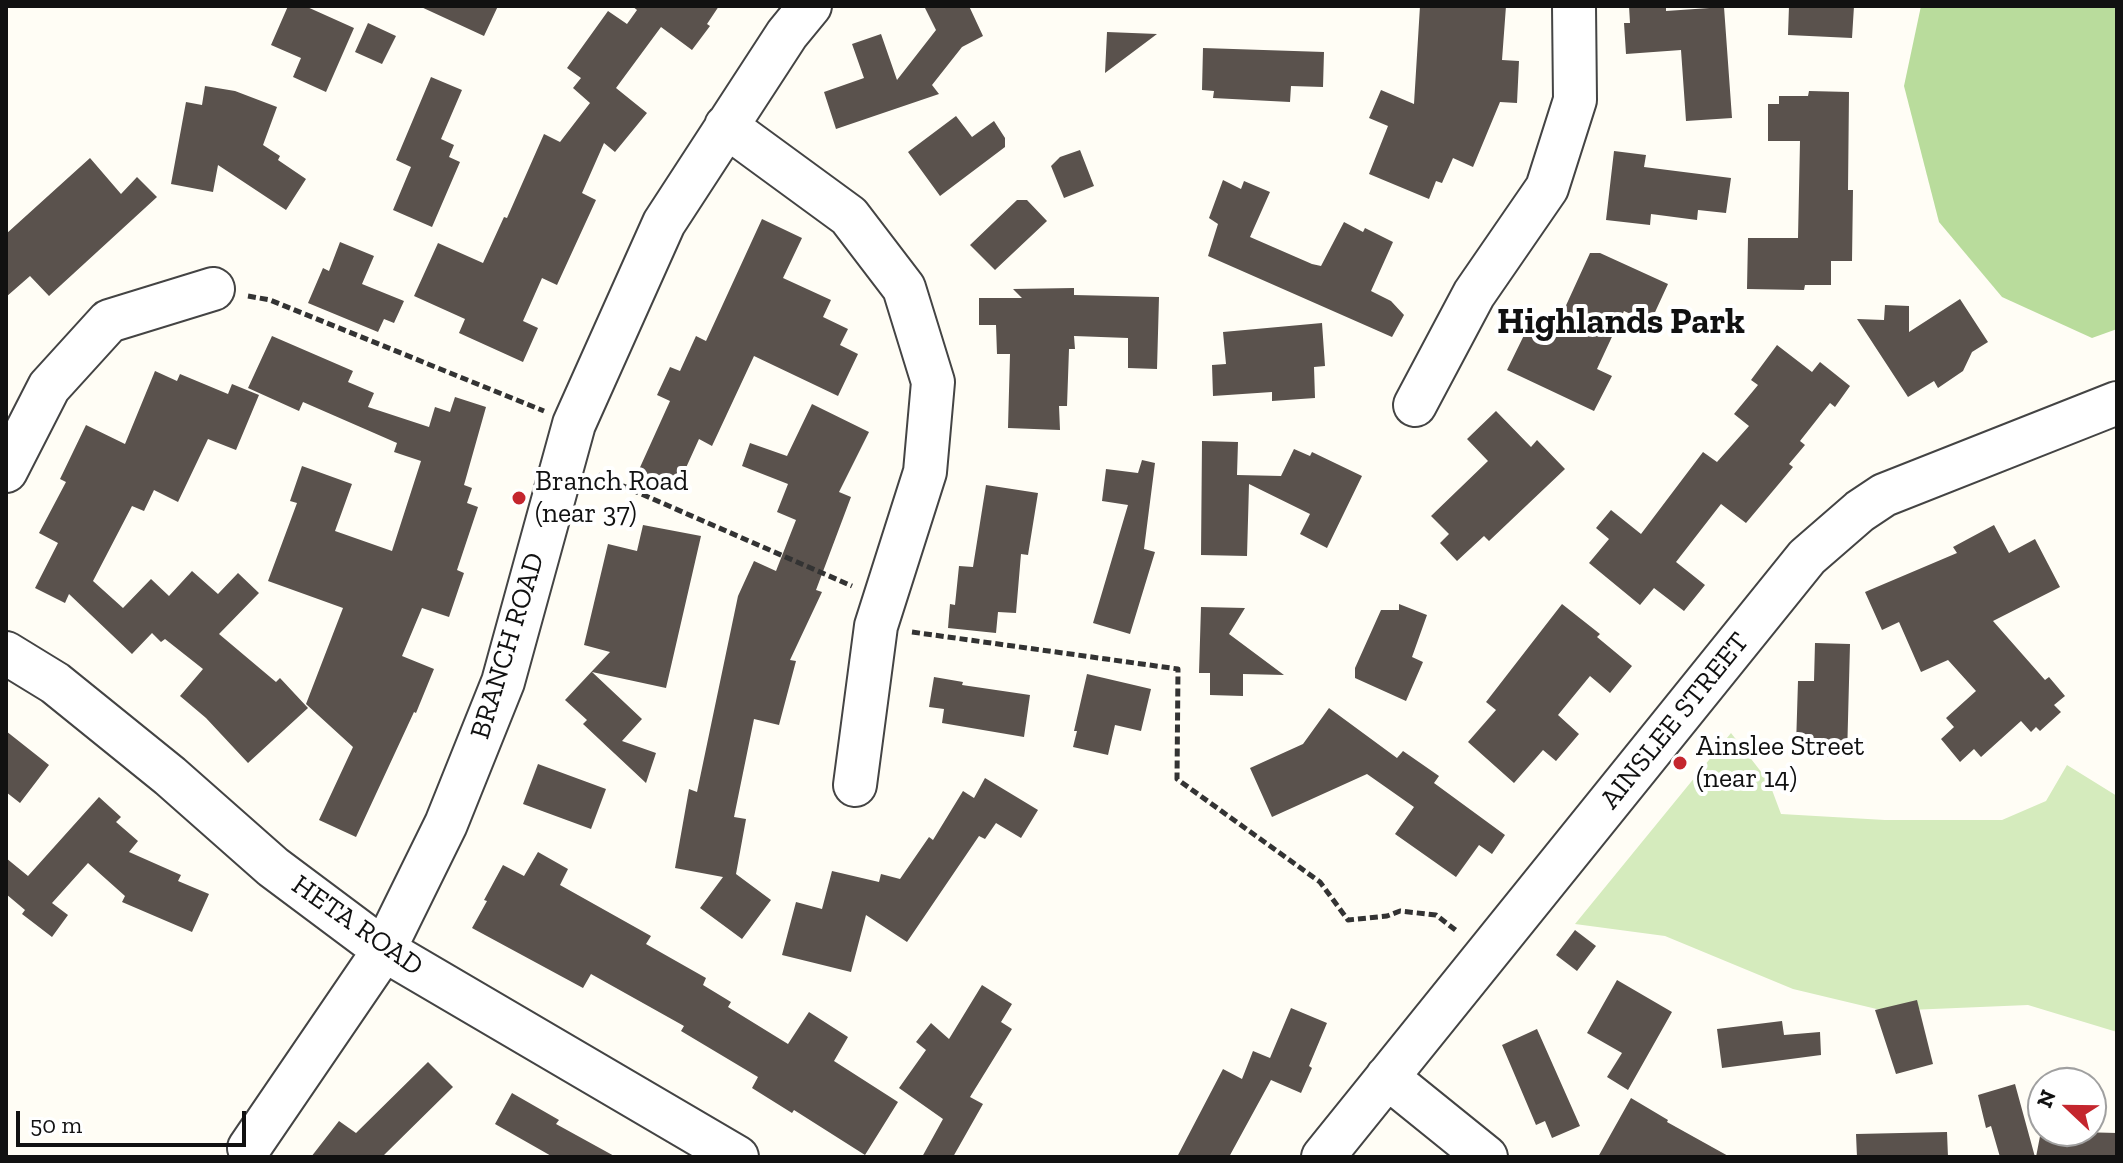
<!DOCTYPE html>
<style>
body{margin:0}
#map{position:relative;width:2123px;height:1163px;overflow:hidden;background:#fffdf5;font-family:"Zilla Slab",serif}
canvas{display:block}
.frame{position:absolute;inset:0;border:8px solid #111;pointer-events:none}
.north{position:absolute;left:2027px;top:1067px;width:80px;height:80px;box-sizing:border-box;background:#fff;border:2px solid #a0a0a0;border-radius:50%;rotate:292deg;font-size:22px;font-weight:700;line-height:32px;text-align:center;color:#111}
.north::after{content:'';display:block;margin:auto;width:28px;height:36px;background:#c4262e;clip-path:polygon(50% 0,100% 100%,50% 72%,0 100%)}
.scale{position:absolute;left:16px;top:1111px;width:230px;height:36px;box-sizing:border-box;border:4px solid #111;border-top:0;padding-left:10px;font-size:24px;line-height:28px;white-space:nowrap;color:#111;-webkit-text-stroke:6px #fff;paint-order:stroke}
</style>
<div id="map">
<canvas width="2123" height="1163"></canvas>
<div class="frame"></div>
<div class="north">N</div>
<div class="scale">50 m</div>
</div>
<script>
const ctx = document.querySelector('canvas').getContext('2d');
ctx.lineJoin = 'round';
function paint(path, color) {
  ctx.fillStyle = color;
  ctx.fill(path, 'evenodd');
}
function poly(rows) {
  const path = new Path2D();
  for (const r of rows) {
    path.moveTo(r[0], r[1]);
    for (let i = 2; i < r.length; i += 2) path.lineTo(r[i], r[i + 1]);
  }
  return path;
}
function trace(path, color, width, dash) {
  ctx.strokeStyle = color;
  ctx.lineWidth = width;
  ctx.lineCap = dash ? 'butt' : 'round';
  ctx.setLineDash(dash || []);
  ctx.stroke(path);
}
function drawText(font, color, halo, rows, align = 'center') {
  ctx.font = font + ' "Zilla Slab",serif';
  ctx.lineWidth = 8;
  ctx.setLineDash([]);
  ctx.textBaseline = 'middle';
  ctx.strokeStyle = halo;
  ctx.fillStyle = color;
  for (const [text, x, y, turn = 0] of rows) {
    ctx.save();
    ctx.translate(x, y);
    ctx.rotate((+turn || 0) * Math.PI / 180);
    ctx.textAlign = isNaN(turn) ? turn : align;
    if (halo) ctx.strokeText(text, 0, 0);
    ctx.fillText(text, 0, 0);
    ctx.restore();
  }
}
const green = poly([
 [1731,733,1769,782,1781,814,1885,820,2002,820,2046,801,2067,765,2117,796,2117,1032,2028,1005,1885,1011,1793,989,1665,936,1575,924]
]);
const forest = poly([
 [1921,6,2117,6,2117,329,2092,338,2002,297,1939,222,1904,86]
]);
const building = poly([
 [288,6,305,6,354,28,326,92,293,77,301,58,271,45],
 [419,6,498,6,484,36],
 [632,6,719,6,707,24,710,26,692,50,661,27,616,88,647,113,615,152,604,143,582,193,596,200,557,285,542,278,523,321,538,328,523,362,459,333,465,319,414,296,438,243,483,263,504,217,507,218,544,134,560,142,590,103,573,88,581,78,567,68,608,11,627,24,637,10],
 [924,6,969,6,983,36,962,47,932,85,939,94,836,129,824,92,864,78,852,44,881,34,897,80,936,30],
 [1420,6,1506,6,1502,60,1519,61,1517,103,1500,102,1473,167,1453,158,1442,183,1436,181,1429,199,1369,174,1388,126,1369,118,1381,90,1414,104],
 [1629,6,1666,6,1666,11,1724,7,1732,118,1686,121,1681,50,1626,54,1624,23,1630,23],
 [1789,6,1854,6,1852,38,1788,35],
 [368,23,396,36,382,64,355,52],
 [1107,32,1157,34,1105,73],
 [1203,48,1324,52,1323,87,1291,86,1290,102,1213,98,1214,91,1202,90],
 [431,77,462,90,441,139,454,145,449,157,460,162,432,227,393,210,411,167,396,160],
 [205,86,235,91,277,107,263,145,280,156,278,160,306,179,286,210,218,165,213,192,171,184,186,102,202,105],
 [1809,91,1849,92,1848,190,1853,190,1852,261,1831,261,1831,285,1805,285,1804,290,1747,289,1748,238,1798,238,1800,141,1768,141,1768,104,1779,104,1779,96,1808,96],
 [956,116,972,137,994,121,1005,138,1005,147,940,196,908,152],
 [1080,150,1094,186,1064,198,1051,166,1060,157],
 [1614,151,1646,155,1644,167,1731,178,1726,213,1698,210,1697,220,1651,214,1650,225,1606,220],
 [90,158,121,194,137,177,157,197,49,296,30,276,6,297,6,234],
 [1223,180,1241,189,1244,181,1270,192,1250,237,1312,264,1321,266,1344,222,1363,232,1365,228,1393,242,1371,291,1391,301,1404,315,1392,337,1208,256,1218,224,1209,218],
 [1017,200,1027,200,1047,221,995,270,970,245],
 [762,219,802,238,783,278,831,300,823,317,848,329,840,345,858,354,838,396,754,356,712,446,699,439,675,492,637,474,670,401,657,395,670,367,680,371,696,336,706,341],
 [340,242,374,256,362,284,404,301,394,323,384,319,378,332,308,303,323,268,329,271],
 [1590,253,1600,253,1668,284,1650,323,1624,311,1597,369,1612,376,1594,411,1507,370,1529,325,1552,336],
 [1074,288,1074,295,1159,297,1157,369,1128,368,1128,338,1074,336,1075,349,1069,349,1067,406,1059,406,1060,430,1008,428,1010,354,997,354,996,325,979,325,979,298,1022,298,1013,289],
 [1960,299,1988,342,1972,352,1963,371,1938,388,1934,381,1908,397,1857,319,1884,320,1885,305,1909,306,1909,332],
 [1322,323,1325,366,1314,367,1315,398,1272,401,1272,392,1213,396,1212,365,1226,364,1223,332],
 [272,336,353,371,348,382,374,393,368,407,429,427,435,407,450,412,455,397,486,407,464,485,472,488,467,503,478,507,457,570,464,573,449,617,422,608,402,656,434,669,416,713,414,712,356,837,319,820,353,747,306,704,343,608,268,581,297,503,290,501,302,466,352,484,335,531,392,551,421,461,394,452,397,443,303,402,299,411,248,388],
 [1777,345,1812,372,1820,362,1850,386,1835,407,1830,403,1800,441,1805,445,1789,464,1793,467,1746,523,1721,504,1676,562,1705,585,1684,611,1654,588,1640,605,1589,563,1609,539,1596,528,1611,510,1641,534,1703,452,1717,462,1749,426,1734,414,1758,385,1751,380],
 [155,371,177,381,180,374,228,394,232,384,259,395,236,450,208,439,178,502,154,490,144,511,132,506,93,581,123,608,151,579,169,596,192,571,218,594,238,573,259,593,219,634,276,682,280,678,308,708,248,763,206,718,180,696,203,669,165,639,161,642,152,633,132,654,69,594,65,603,35,588,58,543,39,533,66,482,60,479,86,425,125,444],
 [812,404,869,432,839,492,851,497,816,590,822,592,790,660,796,661,779,725,754,719,734,817,746,819,736,874,771,900,742,939,700,908,723,877,675,868,689,789,697,792,738,596,754,561,776,571,796,520,777,512,788,484,742,466,750,443,787,456],
 [1496,411,1531,447,1537,440,1565,469,1489,541,1484,536,1457,561,1440,543,1449,534,1431,516,1488,461,1467,439],
 [1202,441,1238,442,1237,475,1281,476,1294,449,1310,456,1312,452,1362,476,1327,548,1300,534,1310,514,1249,484,1247,556,1201,555],
 [1142,460,1155,463,1144,549,1155,552,1130,634,1093,623,1128,505,1102,501,1106,469,1138,473],
 [986,485,1038,493,1028,555,1021,554,1016,613,998,612,996,633,948,628,950,604,955,605,959,566,973,567],
 [643,525,701,536,666,688,592,672,642,719,622,741,656,753,646,783,583,724,587,720,565,700,610,652,584,645,608,544,637,551],
 [1994,525,2009,553,2035,539,2060,587,1993,621,2045,680,2049,677,2065,696,2054,705,2061,712,2040,731,2036,727,2031,732,2021,721,1981,757,1974,749,1960,762,1941,739,1954,727,1946,718,1976,691,1948,660,1921,672,1899,622,1882,630,1865,592,1957,553,1953,547],
 [1399,604,1427,615,1412,657,1423,662,1406,701,1355,678,1355,668,1381,610,1399,610],
 [1562,604,1600,634,1597,637,1632,666,1610,693,1590,676,1558,715,1579,734,1556,761,1543,750,1514,783,1468,742,1496,710,1486,702],
 [1201,607,1245,608,1229,634,1284,675,1243,674,1243,696,1210,695,1210,673,1199,673],
 [1815,643,1850,644,1847,757,1818,756,1818,747,1796,746,1798,681,1814,681],
 [1087,674,1151,689,1141,731,1115,725,1108,755,1073,747,1077,731,1074,731],
 [934,677,963,682,962,685,1030,695,1024,737,942,723,944,709,929,707],
 [1329,708,1397,758,1403,751,1439,776,1434,783,1505,835,1492,854,1479,845,1456,877,1395,834,1414,807,1367,774,1272,817,1250,768,1303,744],
 [6,731,49,765,20,803,6,792],
 [538,764,606,789,591,829,523,804],
 [985,778,1038,810,1021,838,996,823,985,839,979,836,907,942,866,915,851,972,782,955,796,902,822,909,832,871,879,882,881,874,900,879,929,837,933,840,963,791,974,798],
 [99,797,121,817,116,822,138,841,129,852,181,875,178,881,209,894,192,932,122,902,125,896,88,863,52,903,68,915,52,937,22,914,25,910,6,894,6,858,28,876],
 [538,852,568,869,560,885,651,936,646,944,706,978,703,985,731,1002,728,1007,788,1044,809,1012,848,1037,834,1061,898,1102,865,1155,794,1110,792,1113,752,1088,758,1077,681,1031,684,1026,591,974,583,988,472,928,487,901,484,900,503,865,524,876],
 [1575,930,1596,946,1577,971,1556,955],
 [1617,980,1672,1012,1628,1090,1607,1077,1622,1053,1587,1033],
 [982,985,1012,1004,1001,1022,1012,1029,970,1097,983,1104,953,1157,922,1157,943,1119,899,1088,926,1050,916,1042,931,1023,949,1039],
 [1917,1000,1933,1064,1896,1074,1875,1010],
 [1291,1008,1327,1023,1309,1066,1312,1068,1301,1093,1271,1080,1229,1157,1177,1157,1223,1069,1242,1079,1253,1051,1270,1058],
 [1782,1021,1784,1035,1820,1032,1821,1055,1722,1068,1717,1029],
 [1537,1029,1580,1126,1552,1138,1545,1121,1536,1125,1502,1045],
 [428,1062,453,1087,384,1155,387,1157,311,1157,339,1121,356,1133],
 [2015,1084,2035,1157,2000,1157,1991,1126,1986,1128,1978,1095],
 [512,1093,559,1120,556,1124,616,1157,553,1157,495,1124],
 [1631,1098,1668,1120,1667,1122,1730,1157,1598,1157],
 [2041,1131,2117,1133,2117,1157,2036,1157],
 [1947,1132,1948,1157,1857,1157,1856,1134]
]);
const path = poly([
 [248,296,270,300,544,411],
 [598,475,852,586],
 [912,632,1178,669,1177,779,1320,882,1348,920,1387,916,1400,911,1436,915,1458,932]
]);
const minor = poly([
 [726,126,849,216,904,288,933,382,925,472,876,626,855,785],
 [1415,405,1474,294,1547,188,1575,100,1574,6],
 [6,471,49,387,109,321,213,289],
 [6,653,55,683,170,776,273,867,384,950,737,1157],
 [1387,1077,1486,1157],
 [249,1148,384,950,446,824,503,682,574,424,664,223,787,34,810,6],
 [1323,1157,1807,557,1860,511,1884,495,2117,403]
]);
const markers = [
 [519,498,8,"#c4262e"],
 [1680,763,8,"#c4262e"]
];
const poiNames = [
 ["Branch Road",535,482],
 ["(near 37)",535,514],
 ["Ainslee Street",1696,747],
 ["(near 14)",1696,779]
];
const streetNames = [
 ["BRANCH ROAD",508,646,-73],
 ["AINSLEE STREET",1675,721,-51],
 ["HETA ROAD",357,926,35]
];
const districtNames = [
 ["Highlands Park",1621,323]
];
paint(green, '#d5ebbd');
paint(forest, '#b9dc9c');
paint(building, '#5a524d');
trace(minor, '#444', 46);
trace(path, '#333', 5, [8, 4]);
trace(minor, '#fff', 42);
for (const [x, y, r, color] of markers) {
  const dot = new Path2D();
  dot.arc(x, y, r, 0, 2 * Math.PI);
  ctx.fillStyle = color;
  ctx.fill(dot);
  trace(dot, '#fff', 3);
}
drawText('28px', '#111', '#fff', poiNames, 'left');
drawText('28px', '#111', '#fff', streetNames);
drawText('bold 36px', '#111', '#fff', districtNames);
</script>
